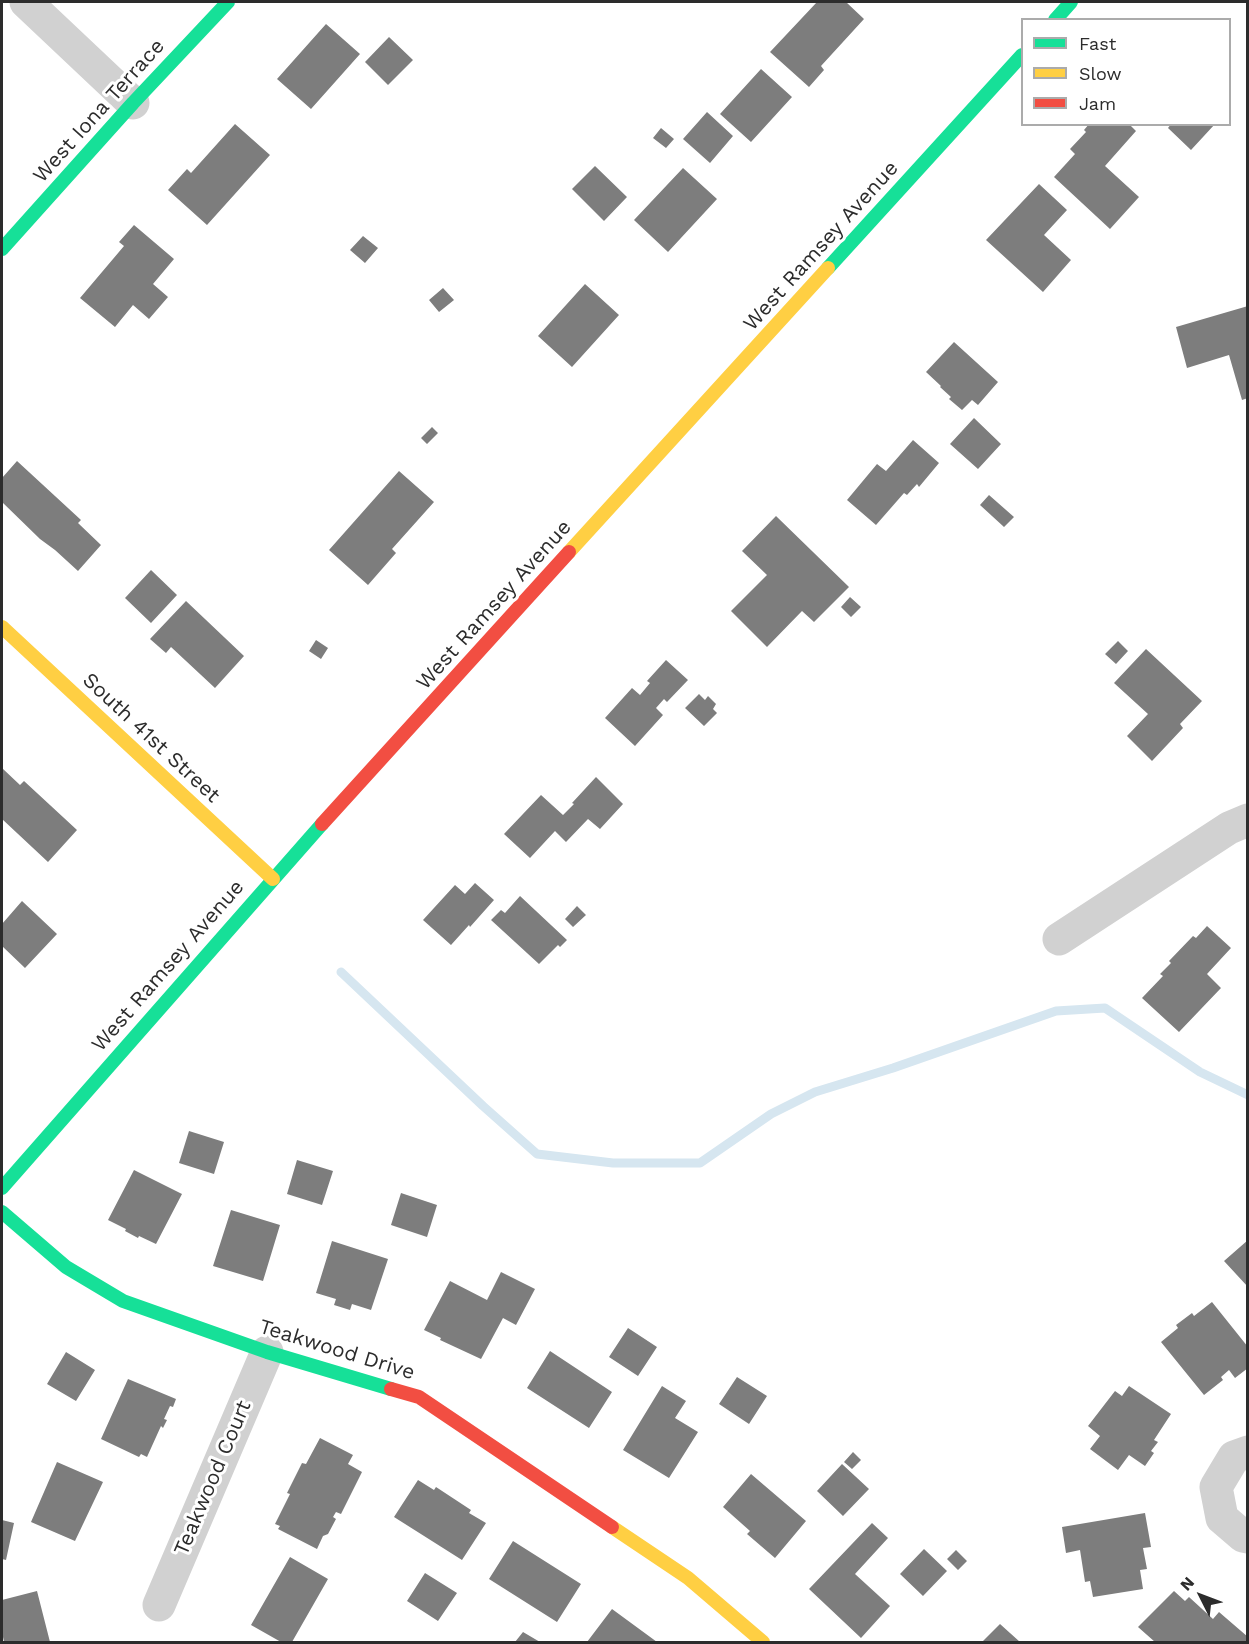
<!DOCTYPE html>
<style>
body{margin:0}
#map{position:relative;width:1249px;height:1644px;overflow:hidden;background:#fff;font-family:"Work Sans",sans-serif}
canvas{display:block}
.frame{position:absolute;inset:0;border:3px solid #2c2c2c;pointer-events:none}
.legend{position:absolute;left:1021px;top:18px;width:210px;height:108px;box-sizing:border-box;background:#fff;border:2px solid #ababab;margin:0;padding:8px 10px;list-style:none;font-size:18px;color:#2c2c2c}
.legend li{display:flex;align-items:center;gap:12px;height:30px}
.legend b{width:30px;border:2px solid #ababab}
.north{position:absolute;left:1171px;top:1566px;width:60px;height:60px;-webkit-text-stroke:4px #fff;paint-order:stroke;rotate:312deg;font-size:16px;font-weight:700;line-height:24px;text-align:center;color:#2c2c2c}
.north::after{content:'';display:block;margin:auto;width:21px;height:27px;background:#2c2c2c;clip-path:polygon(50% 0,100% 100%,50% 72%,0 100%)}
</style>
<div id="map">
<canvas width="1249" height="1644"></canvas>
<div class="frame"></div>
<ul class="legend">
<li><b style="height:8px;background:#16e098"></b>Fast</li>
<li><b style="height:8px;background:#ffcf43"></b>Slow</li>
<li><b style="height:8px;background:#f24e42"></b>Jam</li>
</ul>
<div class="north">N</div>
</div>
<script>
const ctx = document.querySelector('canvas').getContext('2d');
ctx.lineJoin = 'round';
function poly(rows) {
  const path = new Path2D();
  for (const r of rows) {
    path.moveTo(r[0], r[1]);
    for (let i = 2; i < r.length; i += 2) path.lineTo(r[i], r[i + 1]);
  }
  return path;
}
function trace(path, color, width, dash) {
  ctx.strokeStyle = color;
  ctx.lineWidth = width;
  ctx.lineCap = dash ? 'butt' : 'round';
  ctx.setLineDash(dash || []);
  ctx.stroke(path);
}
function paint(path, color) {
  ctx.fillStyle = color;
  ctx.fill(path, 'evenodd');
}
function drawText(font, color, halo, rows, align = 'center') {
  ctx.font = font + ' "Work Sans",sans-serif';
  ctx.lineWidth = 6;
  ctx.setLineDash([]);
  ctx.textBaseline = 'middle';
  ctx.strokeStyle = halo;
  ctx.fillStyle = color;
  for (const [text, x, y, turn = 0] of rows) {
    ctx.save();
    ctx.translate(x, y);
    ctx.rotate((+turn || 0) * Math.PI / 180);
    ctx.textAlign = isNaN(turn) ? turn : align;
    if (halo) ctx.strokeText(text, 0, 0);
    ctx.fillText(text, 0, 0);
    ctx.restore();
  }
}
const stream = poly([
 [341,972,483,1106,537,1154,613,1163,700,1163,771,1114,815,1092,893,1068,1056,1011,1105,1008,1200,1072,1248,1095]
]);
const building = poly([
 [817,2,846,2,864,19,821,66,824,70,809,87,770,52],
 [326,24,360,54,311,109,277,79],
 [389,37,413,60,388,85,365,62],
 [761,69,792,97,751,142,720,114],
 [707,112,733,136,710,163,683,139],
 [235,124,270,155,207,225,168,190,187,169,191,173],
 [1089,124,1129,124,1136,131,1105,166,1139,197,1110,229,1054,177,1075,154,1070,149,1086,132,1084,130],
 [1171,124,1215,124,1191,150,1168,128],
 [661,128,674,139,666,148,653,138],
 [595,166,627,197,604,221,572,189],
 [683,168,717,199,668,252,634,220],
 [1039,184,1067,210,1044,235,1071,260,1043,292,986,240],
 [134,225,174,259,153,284,168,297,149,319,133,305,115,327,80,298,124,246,119,242],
 [363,236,378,248,365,263,350,250],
 [585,284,619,315,572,367,538,336],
 [443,288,454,300,439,312,429,300],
 [1248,306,1248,398,1242,400,1229,355,1187,368,1176,327],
 [954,342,998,382,978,405,972,400,962,410,949,399,951,397,940,387,941,386,926,372],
 [974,418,1001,444,978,469,950,444],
 [432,427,438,433,427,444,421,438],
 [913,440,939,463,919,487,917,484,907,495,904,493,876,525,847,500,877,464,886,471],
 [17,461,81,520,78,523,101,545,78,571,55,550,40,539,2,502,2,478],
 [399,471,434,502,392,549,396,553,368,585,329,550],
 [989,495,1014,517,1004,527,980,505],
 [776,516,849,587,814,622,802,611,767,647,731,611,767,575,742,551],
 [151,570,177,595,151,623,125,598],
 [850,597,861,607,851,617,841,607],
 [186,601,244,656,215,688,171,647,166,653,150,639],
 [316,640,328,648,321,659,309,651],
 [1118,641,1128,651,1116,664,1105,654],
 [1146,649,1202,701,1180,724,1183,728,1152,761,1127,736,1148,714,1114,683],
 [666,660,688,680,667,702,664,699,656,708,663,715,635,746,605,718,632,688,640,695,650,683,647,681],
 [699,694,705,700,708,696,716,704,713,709,717,713,704,726,685,708],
 [2,768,20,785,24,781,77,830,48,862,2,819],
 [596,777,623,804,600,829,588,819,566,842,555,831,530,858,504,834,541,795,563,815,574,804,572,803],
 [475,883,494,900,470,927,469,925,451,945,423,920,455,885,465,894],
 [520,896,567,940,560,947,558,945,539,964,491,920,501,910,505,913],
 [22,901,57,934,25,968,2,946,2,924],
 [577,906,586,915,573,927,565,919],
 [1207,926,1231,948,1207,974,1221,988,1179,1032,1142,998,1163,976,1160,974,1171,963,1169,961,1193,936,1196,938],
 [189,1131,224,1142,214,1174,179,1163],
 [297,1160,333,1171,322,1205,287,1194],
 [134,1170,182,1194,156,1244,139,1236,138,1238,125,1231,126,1229,108,1220],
 [401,1193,437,1205,427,1237,391,1225],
 [231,1210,280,1225,263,1281,213,1266],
 [1248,1240,1248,1287,1224,1261],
 [332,1241,388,1259,371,1310,352,1304,350,1310,334,1305,336,1299,316,1293],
 [501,1272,535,1289,516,1325,503,1318,481,1359,440,1340,441,1338,424,1330,450,1281,487,1300],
 [1212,1302,1248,1347,1248,1368,1235,1378,1229,1370,1221,1377,1223,1380,1204,1395,1161,1342,1178,1328,1176,1325,1192,1313,1194,1316],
 [628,1328,657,1347,638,1376,609,1357],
 [550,1351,612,1392,589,1428,527,1388],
 [66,1352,95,1370,76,1401,47,1384],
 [737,1377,767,1396,749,1424,719,1404],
 [128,1379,176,1399,173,1407,170,1406,164,1419,167,1420,163,1428,161,1426,147,1457,141,1454,139,1457,101,1439],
 [662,1386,686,1401,675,1418,698,1432,669,1478,623,1450],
 [1129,1386,1171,1414,1154,1440,1158,1442,1151,1451,1154,1453,1145,1466,1129,1455,1118,1470,1090,1449,1100,1436,1088,1426,1115,1391,1122,1396],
 [320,1438,353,1455,348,1464,362,1472,341,1514,336,1512,333,1517,336,1519,328,1534,323,1536,317,1549,278,1529,280,1526,275,1524,290,1494,287,1493,302,1463,306,1464],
 [853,1452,861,1460,852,1469,844,1462],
 [57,1462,103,1482,75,1541,31,1522],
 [842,1464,869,1489,843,1516,817,1491],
 [751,1474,806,1521,775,1558,747,1534,750,1531,723,1507],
 [418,1480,434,1490,436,1487,471,1510,469,1513,486,1523,462,1560,394,1517],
 [1145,1513,1151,1547,1143,1548,1147,1569,1140,1570,1143,1589,1093,1597,1090,1581,1085,1582,1080,1550,1066,1553,1062,1527],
 [2,1520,14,1523,6,1560,2,1559],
 [872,1523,888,1538,855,1574,890,1606,861,1638,809,1589],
 [513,1541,581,1584,557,1622,489,1579],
 [924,1549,947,1571,923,1596,900,1574],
 [956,1550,967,1561,958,1570,947,1559],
 [290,1557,328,1579,292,1642,281,1642,251,1625],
 [425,1573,457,1593,438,1621,407,1601],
 [37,1591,50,1642,4,1642,2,1632,2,1600],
 [1174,1591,1185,1601,1189,1597,1213,1619,1219,1612,1248,1637,1248,1642,1155,1642,1138,1627],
 [612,1609,657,1642,587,1642],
 [1000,1624,1020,1642,982,1642],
 [523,1632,540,1642,515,1642]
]);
const street = poly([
 [26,2,133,103],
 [1059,939,1229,828,1248,820],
 [1248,1452,1234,1457,1216,1487,1222,1518,1243,1536,1248,1537],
 [159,1605,267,1352]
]);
const fast = poly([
 [1055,20,1071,2],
 [2,249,133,103,228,2],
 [828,268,1022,55],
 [2,1188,322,824],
 [2,1212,66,1267,123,1301,267,1352,391,1389]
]);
const slow = poly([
 [569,552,828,268],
 [2,627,273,879],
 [612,1527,688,1578,763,1642]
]);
const jam = poly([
 [322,824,569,552],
 [391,1389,419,1397,612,1527]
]);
const streetNames = [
 ["West Iona Terrace",99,111,-48],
 ["West Ramsey Avenue",821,246,-48],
 ["West Ramsey Avenue",494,605,-48],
 ["South 41st Street",151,738,43],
 ["West Ramsey Avenue",168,966,-49],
 ["Teakwood Drive",337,1350,17],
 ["Teakwood Court",213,1478,-67]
];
trace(stream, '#d6e6f0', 9);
paint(building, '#7d7d7d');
trace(street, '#d1d1d1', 33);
trace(fast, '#16e098', 14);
trace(slow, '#ffcf43', 14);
trace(jam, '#f24e42', 14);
drawText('21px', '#2c2c2c', '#fff', streetNames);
</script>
